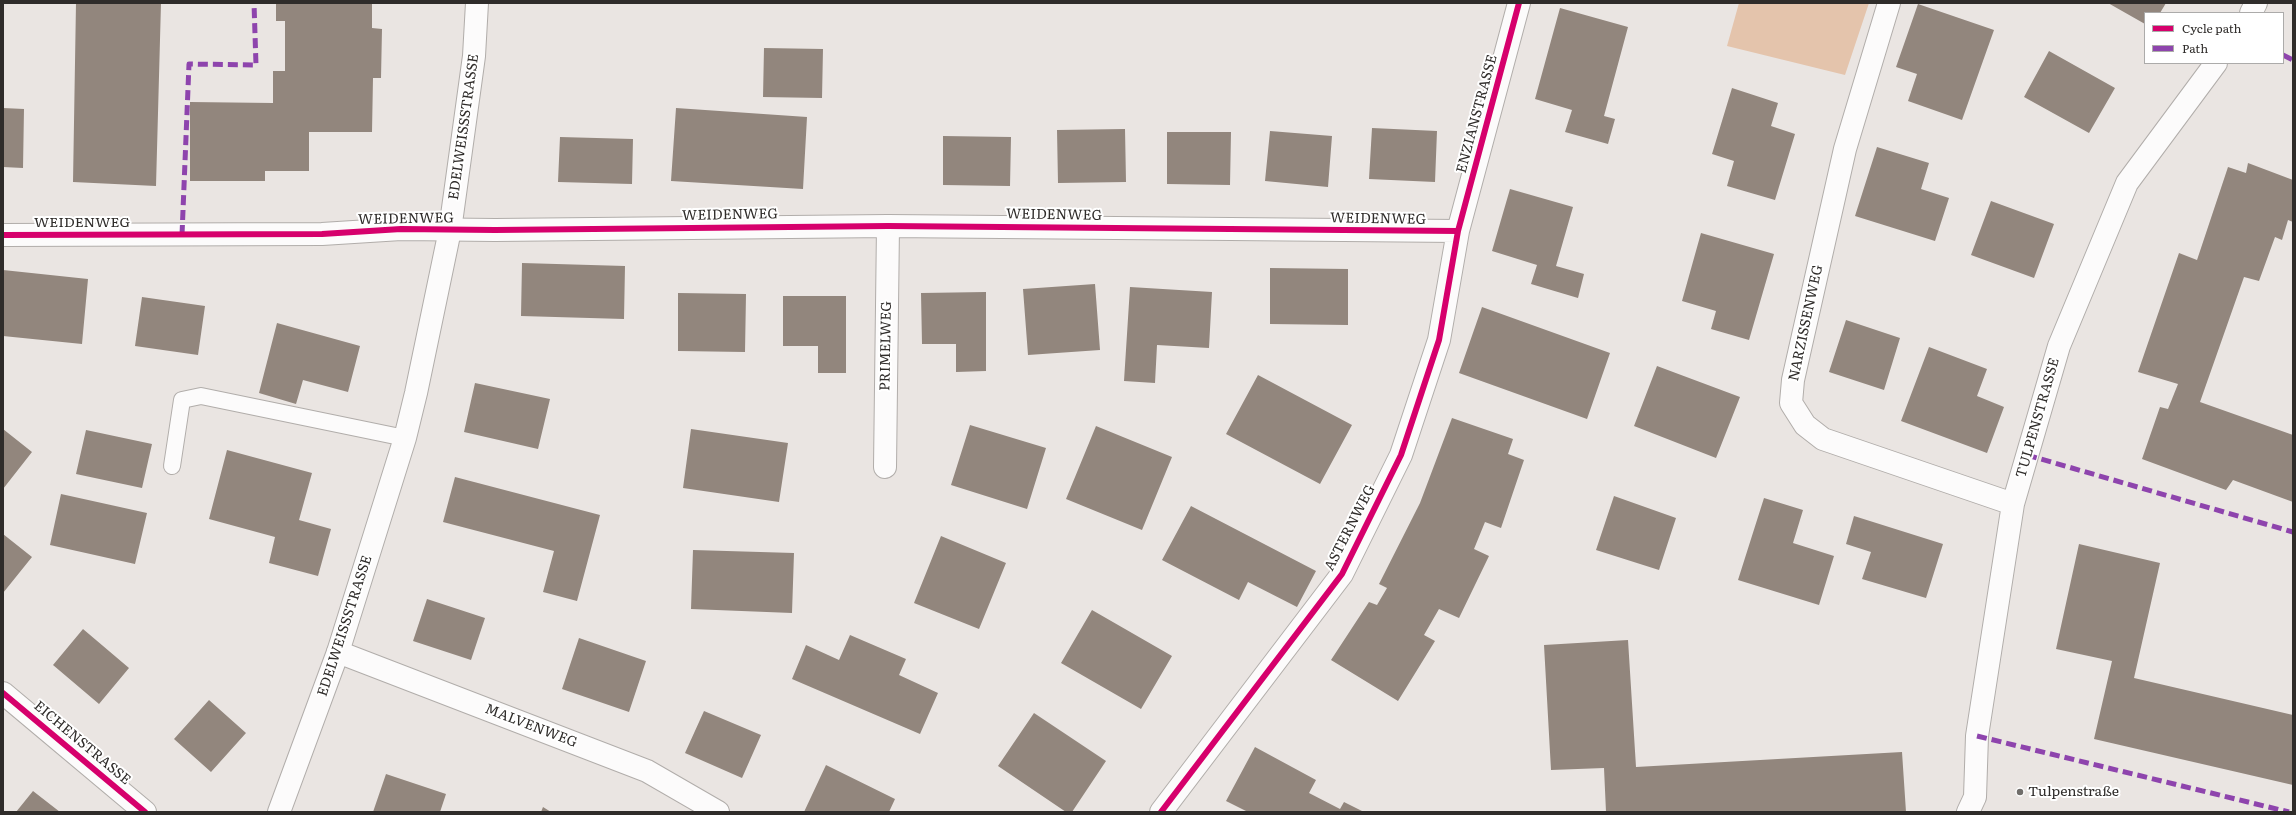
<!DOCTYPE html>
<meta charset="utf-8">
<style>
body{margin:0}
#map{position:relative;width:2296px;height:815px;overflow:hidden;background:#eae5e2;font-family:Literata,serif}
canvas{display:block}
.frame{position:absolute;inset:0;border:4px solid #2f2c2a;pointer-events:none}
.legend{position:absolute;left:2144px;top:12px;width:140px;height:52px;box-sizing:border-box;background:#fff;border:1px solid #acabaa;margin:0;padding:5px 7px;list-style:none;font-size:12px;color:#2f2c2a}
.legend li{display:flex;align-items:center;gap:8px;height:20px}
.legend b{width:20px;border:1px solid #acabaa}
</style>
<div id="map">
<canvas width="2296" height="815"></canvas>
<div class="frame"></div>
<ul class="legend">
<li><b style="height:5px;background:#d6006c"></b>Cycle path</li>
<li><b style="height:5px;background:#8e44ad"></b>Path</li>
</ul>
</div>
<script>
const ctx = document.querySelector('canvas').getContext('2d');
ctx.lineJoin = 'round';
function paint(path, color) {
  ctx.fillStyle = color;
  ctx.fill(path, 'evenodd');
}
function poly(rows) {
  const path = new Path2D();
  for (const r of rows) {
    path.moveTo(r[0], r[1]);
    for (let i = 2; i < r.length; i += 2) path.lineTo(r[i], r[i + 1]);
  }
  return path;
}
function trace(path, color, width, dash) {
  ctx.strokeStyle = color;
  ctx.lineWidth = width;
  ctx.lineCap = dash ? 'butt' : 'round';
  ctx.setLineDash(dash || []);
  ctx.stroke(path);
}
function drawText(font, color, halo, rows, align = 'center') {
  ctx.font = font + ' Literata,serif';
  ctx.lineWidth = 4;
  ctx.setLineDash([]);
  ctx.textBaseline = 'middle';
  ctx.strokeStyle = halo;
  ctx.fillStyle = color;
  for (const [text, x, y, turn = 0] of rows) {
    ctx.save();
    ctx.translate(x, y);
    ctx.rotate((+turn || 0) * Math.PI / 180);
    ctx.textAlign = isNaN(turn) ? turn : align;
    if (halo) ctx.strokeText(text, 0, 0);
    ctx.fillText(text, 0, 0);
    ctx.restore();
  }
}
const green = poly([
 [1739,3,1869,3,1845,75,1727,46]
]);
const building = poly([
 [76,3,161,3,156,186,73,182],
 [276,3,372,3,372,28,382,29,381,78,373,78,372,132,309,132,309,171,265,171,265,181,190,181,190,102,273,103,273,71,285,71,285,21,276,21],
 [2108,3,2166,3,2160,13,2145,13,2145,24],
 [1918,4,1994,30,1962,120,1908,101,1917,74,1896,67],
 [1560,8,1628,27,1604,116,1615,119,1608,144,1565,132,1572,110,1535,99],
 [764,48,823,49,822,98,763,97],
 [2049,51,2115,88,2089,133,2024,97],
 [1732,88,1778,103,1771,126,1795,134,1775,200,1727,186,1734,161,1712,154],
 [3,108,24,109,23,168,3,167],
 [676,108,807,117,803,189,671,181],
 [1372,128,1437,131,1435,182,1369,179],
 [1125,129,1126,182,1058,183,1057,130],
 [1270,131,1332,136,1328,187,1265,181],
 [1167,132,1231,132,1230,185,1167,184],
 [943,136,1011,137,1010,186,943,185],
 [560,137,633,139,632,184,558,182],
 [1877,147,1929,163,1921,189,1949,198,1935,241,1855,216],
 [2248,163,2293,180,2293,222,2288,220,2282,240,2275,237,2259,281,2244,277,2200,402,2293,435,2293,502,2233,480,2226,490,2142,459,2160,407,2168,409,2178,384,2138,372,2179,253,2197,260,2228,167,2246,173],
 [1510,189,1573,207,1556,266,1584,274,1578,298,1531,284,1537,265,1492,251],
 [1991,201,2054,224,2034,278,1971,255],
 [1701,233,1774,254,1749,340,1711,329,1716,311,1682,301],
 [522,263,625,266,624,319,521,316],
 [1270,268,1348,269,1348,325,1270,324],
 [3,270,88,279,82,344,3,336],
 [1095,284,1100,350,1028,355,1023,289],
 [1130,287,1212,292,1209,348,1157,345,1155,383,1124,381],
 [986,292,986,371,956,372,956,344,922,344,921,293],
 [678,293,746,294,745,352,678,351],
 [783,296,846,296,846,373,818,373,818,346,783,346],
 [142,297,205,306,198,355,135,346],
 [1482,307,1610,353,1587,419,1459,373],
 [1846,320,1900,338,1884,390,1829,372],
 [277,323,360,346,348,392,303,380,296,404,259,393],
 [1929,347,1987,369,1977,396,2004,407,1987,453,1901,421],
 [1657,366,1740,397,1716,458,1634,426],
 [1258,375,1352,425,1320,484,1226,434],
 [475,383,550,399,538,449,464,432],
 [1452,418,1513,439,1508,454,1524,460,1501,528,1485,522,1474,549,1489,556,1459,618,1439,609,1424,635,1435,641,1398,701,1331,660,1369,602,1377,605,1387,588,1379,584,1420,503],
 [970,425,1046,448,1027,509,951,485],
 [1096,426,1172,457,1142,530,1066,499],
 [3,429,32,452,3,489],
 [691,429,788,443,779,502,683,488],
 [86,430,152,444,142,488,76,474],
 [227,450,312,473,299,520,331,529,318,576,269,563,275,537,209,519],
 [455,477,600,515,577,601,543,592,554,551,443,522],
 [61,494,147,513,135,564,50,545],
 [1614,496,1676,518,1659,570,1596,550],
 [1764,498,1803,510,1793,543,1834,556,1819,605,1738,580],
 [1191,506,1316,571,1297,607,1248,582,1239,600,1162,560],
 [1854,516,1943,544,1926,598,1862,579,1871,552,1846,544],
 [3,534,32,557,3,593],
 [941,536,1006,563,979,629,914,603],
 [2079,544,2160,563,2134,678,2293,715,2293,785,2094,739,2112,661,2056,649],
 [693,550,794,553,792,613,691,609],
 [427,599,485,618,471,660,413,641],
 [1092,610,1172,656,1141,709,1061,663],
 [83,629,129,668,99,704,53,665],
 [850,635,906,659,899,675,938,693,920,734,792,679,806,645,839,660],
 [579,638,646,661,629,712,562,689],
 [1628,640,1636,767,1902,752,1906,812,1606,812,1604,768,1551,770,1544,645],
 [209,700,246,733,211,772,174,739],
 [704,711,761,735,742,778,685,753],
 [1034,713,1106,761,1072,812,1066,812,998,766],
 [1255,747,1316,780,1309,793,1340,809,1344,802,1364,812,1248,812,1226,801],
 [826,765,895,799,889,812,804,812],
 [386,774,446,794,440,812,373,812],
 [33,791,60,812,16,812],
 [543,807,551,812,541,812]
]);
const service = poly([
 [172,466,182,400,201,396,405,438]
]);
const minor = poly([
 [1889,3,1845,149,1793,380,1791,403,1805,425,1823,439,2013,504],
 [2251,13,2256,3],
 [3,235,322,234,401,229,495,230,888,226,1458,231],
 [885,467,888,226],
 [338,652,647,771,718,812],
 [1161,812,1342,574,1401,455,1439,340,1458,231,1519,3],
 [1968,812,1975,797,1977,736,2013,504,2059,346,2127,183,2216,63]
]);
const tertiary = poly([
 [3,693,145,812],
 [279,812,338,652,405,438,416,393,450,230,474,56,477,3]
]);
const quiet = poly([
 [2283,55,2293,60],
 [182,235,189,64,256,65,254,3],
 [2027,455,2293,532],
 [1977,736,2289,812]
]);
const cycleway = poly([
 [3,235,322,234,401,229,495,230,888,226,1458,231],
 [3,693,145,812],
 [1161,812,1342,574,1401,455,1439,340,1458,231,1519,3]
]);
const markers = [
 [2020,792,4,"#706d6a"]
];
const streetNames = [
 ["ENZIANSTRASSE",1477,114,-75],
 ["EDELWEISSSTRASSE",464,127,-82],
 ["WEIDENWEG",730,215,-1],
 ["WEIDENWEG",1054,215,1],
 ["WEIDENWEG",406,219,-1],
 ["WEIDENWEG",1378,219,1],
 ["WEIDENWEG",82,223],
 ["NARZISSENWEG",1806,323,-78],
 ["PRIMELWEG",886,346,-89],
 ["TULPENSTRASSE",2038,418,-74],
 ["ASTERNWEG",1350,528,-63],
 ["EDELWEISSSTRASSE",345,626,-72],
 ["MALVENWEG",531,726,21],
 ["EICHENSTRASSE",82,743,40]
];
const poiNames = [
 ["Tulpenstraße",2028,792]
];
paint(green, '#e4c4ac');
paint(building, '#92867d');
trace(service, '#b1adaa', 18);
trace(minor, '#b1adaa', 24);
trace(tertiary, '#b1adaa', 24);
trace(service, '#fcfbfb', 16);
trace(minor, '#fcfbfb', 22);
trace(tertiary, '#fcfbfb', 22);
trace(quiet, '#8e44ad', 5, [10, 5]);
trace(cycleway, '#d6006c', 6);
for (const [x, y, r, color] of markers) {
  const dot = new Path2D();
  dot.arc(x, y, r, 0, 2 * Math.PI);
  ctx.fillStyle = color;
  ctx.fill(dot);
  trace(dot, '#fff', 1.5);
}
drawText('14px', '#2f2c2a', '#fff', streetNames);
drawText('14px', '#2f2c2a', '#fff', poiNames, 'left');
</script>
